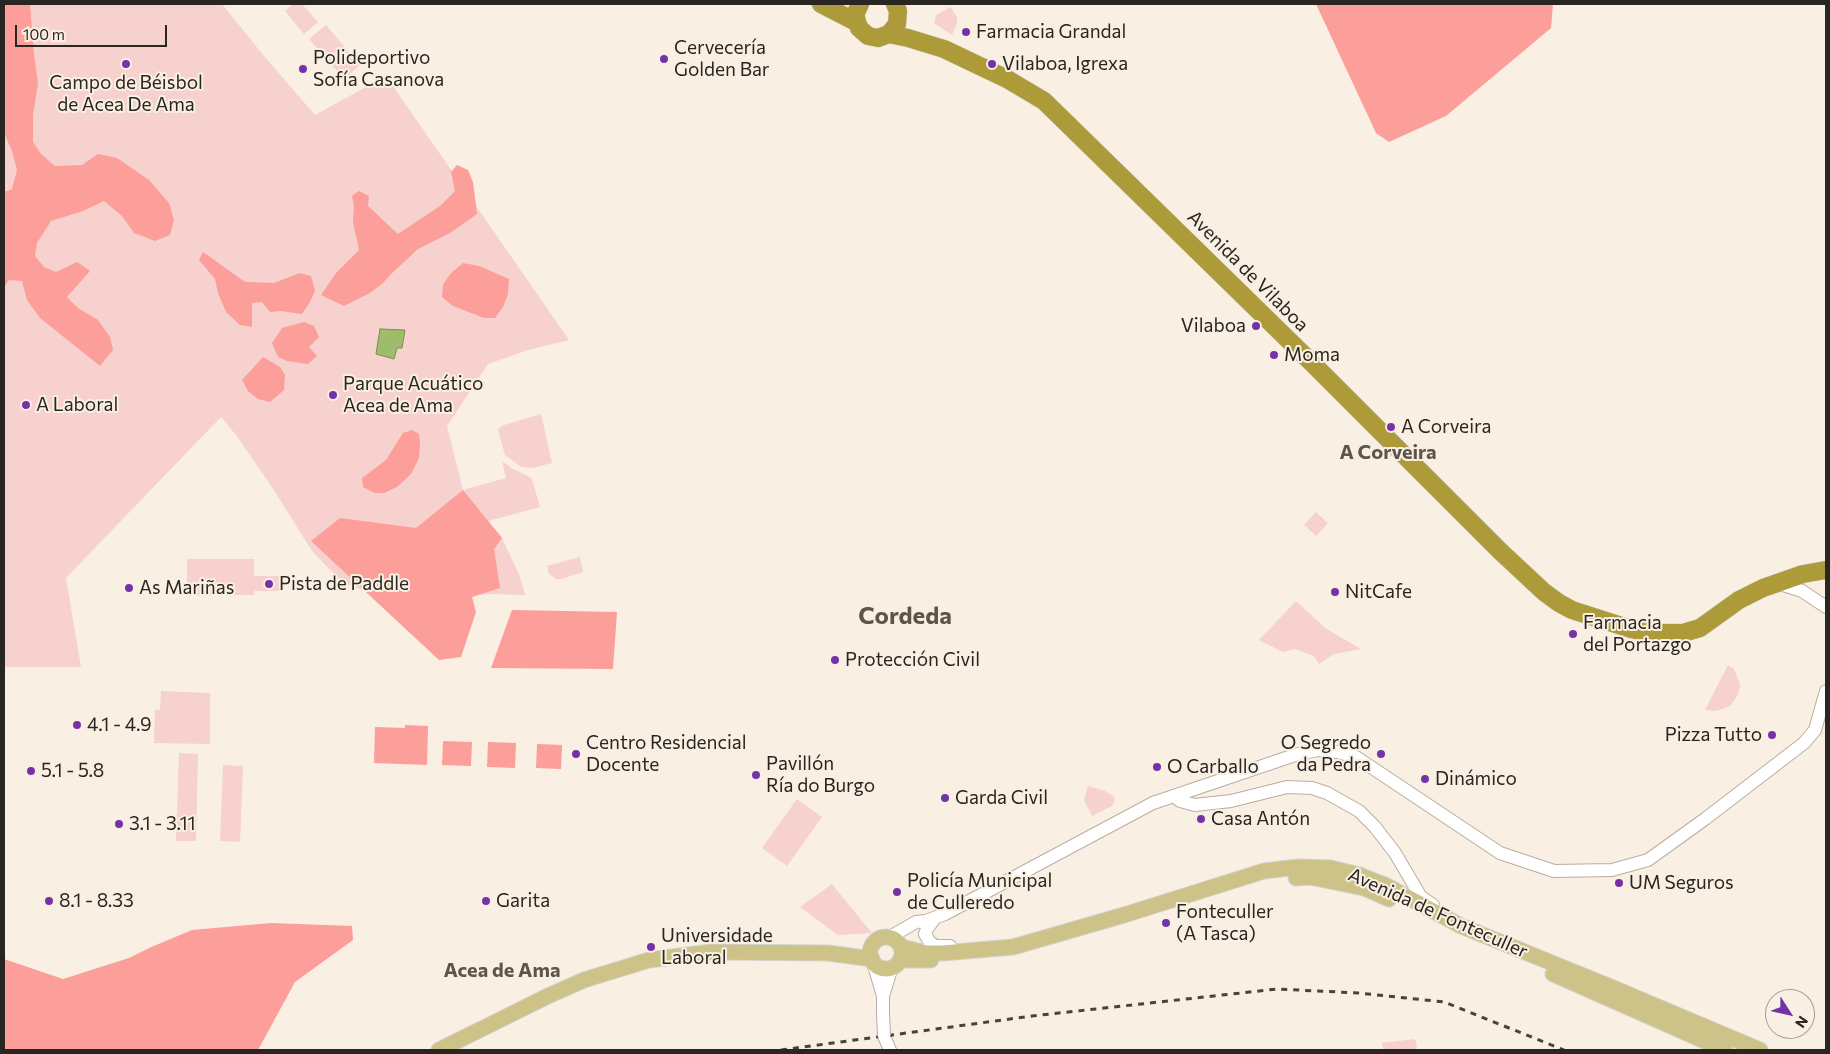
<!DOCTYPE html>
<meta charset="utf-8">
<style>
body{margin:0}
#map{position:relative;width:1830px;height:1054px;overflow:hidden;background:#f9efe3;font-family:Commissioner,sans-serif}
canvas{display:block}
.frame{position:absolute;inset:0;border:5px solid #292520;pointer-events:none}
.north{position:absolute;left:1765px;top:989px;width:50px;height:50px;box-sizing:border-box;background:#f9efe3;border:1px solid #a69e95;border-radius:50%;rotate:125deg;font-size:14px;font-weight:700;line-height:20px;text-align:center;color:#292520}
.north::after{content:'';display:block;margin:auto;width:18px;height:22px;background:#7432a6;clip-path:polygon(50% 0,100% 100%,50% 72%,0 100%)}
.scale{position:absolute;left:15px;top:25px;width:152px;height:22px;box-sizing:border-box;border:2px solid #292520;border-top:0;padding-left:6px;font-size:15px;line-height:18px;white-space:nowrap;color:#292520;-webkit-text-stroke:4px #f9efe3;paint-order:stroke}
</style>
<div id="map">
<canvas width="1830" height="1054"></canvas>
<div class="frame"></div>
<div class="north">N</div>
<div class="scale">100 m</div>
</div>
<script>
const ctx = document.querySelector('canvas').getContext('2d');
ctx.lineJoin = 'round';
function paint(path, color) {
  ctx.fillStyle = color;
  ctx.fill(path, 'evenodd');
}
function poly(rows) {
  const path = new Path2D();
  for (const r of rows) {
    if (r.length === 3) {
      path.moveTo(r[0] + r[2], r[1]);
      path.arc(r[0], r[1], r[2], 0, 2 * Math.PI);
      continue;
    }
    path.moveTo(r[0], r[1]);
    for (let i = 2; i < r.length; i += 2) path.lineTo(r[i], r[i + 1]);
  }
  return path;
}
function trace(path, color, width, dash) {
  ctx.strokeStyle = color;
  ctx.lineWidth = width;
  ctx.lineCap = dash ? 'butt' : 'round';
  ctx.setLineDash(dash || []);
  ctx.stroke(path);
}
function drawText(font, color, halo, rows, align = 'center') {
  ctx.font = font + ' Commissioner,sans-serif';
  ctx.lineWidth = 4;
  ctx.setLineDash([]);
  ctx.textBaseline = 'middle';
  ctx.strokeStyle = halo;
  ctx.fillStyle = color;
  for (const [text, x, y, turn = 0] of rows) {
    ctx.save();
    ctx.translate(x, y);
    ctx.rotate((+turn || 0) * Math.PI / 180);
    ctx.textAlign = isNaN(turn) ? turn : align;
    if (halo) ctx.strokeText(text, 0, 0);
    ctx.fillText(text, 0, 0);
    ctx.restore();
  }
}
const green = poly([
 [4,4,222,4,264,56,315,115,386,76,569,340,528,350,488,364,447,426,463,490,506,478,502,461,513,469,526,475,532,479,540,507,488,521,502,538,520,577,525,595,488,594,401,604,343,583,312,551,272,487,236,435,221,417,66,578,81,667,4,667],
 [293,4,302,4,318,22,304,34,285,11],
 [951,7,957,18,957,23,952,35,934,23,936,15],
 [326,25,360,65,344,79,309,39],
 [541,414,552,463,532,468,521,467,505,455,498,430,501,426],
 [1316,512,1328,523,1316,536,1304,525],
 [580,557,583,572,561,579,556,579,549,574,547,566],
 [187,559,254,559,254,576,285,576,284,591,254,591,254,595,187,595],
 [1296,601,1325,628,1361,649,1334,654,1319,664,1314,656,1295,649,1283,652,1259,640],
 [1728,665,1734,669,1740,684,1739,691,1736,698,1731,705,1723,709,1715,711,1705,710],
 [161,691,210,693,210,744,154,743,155,710,160,710],
 [179,753,198,754,196,841,176,841],
 [223,765,243,766,240,842,220,841],
 [1088,786,1105,791,1113,796,1115,800,1112,806,1092,816,1084,800],
 [797,799,822,817,787,866,762,848],
 [832,884,844,899,872,933,838,935,800,907],
 [1414,1039,1416,1041,1417,1050,1383,1050,1382,1043]
]);
const forest = poly([
 [4,4,30,4,34,55,38,83,33,115,33,142,41,154,55,166,82,165,98,154,117,158,149,180,169,203,174,220,170,235,155,241,134,233,122,216,104,201,83,211,51,221,37,243,35,256,44,267,56,272,77,262,90,271,67,297,78,308,98,320,110,337,113,350,100,366,40,318,27,300,22,281,9,280,4,287,4,192,12,189,17,170,12,151,4,133],
 [1316,4,1553,4,1551,28,1446,116,1389,142,1376,133],
 [457,165,468,170,473,182,477,214,450,233,418,249,390,275,383,283,370,293,344,306,321,295,336,273,359,250,353,222,354,206,352,196,359,191,369,196,368,206,398,234,440,206,455,191,451,172],
 [203,252,245,282,274,283,300,273,311,276,315,291,310,302,302,314,281,311,270,312,262,302,252,303,252,327,240,325,226,312,218,293,215,279,199,260],
 [463,263,479,266,509,279,508,294,503,307,495,318,484,318,453,306,442,297,443,285,450,274],
 [304,322,314,326,319,337,309,347,317,356,308,364,287,361,278,357,272,343,282,328],
 [263,357,280,367,285,375,284,390,270,402,258,399,248,391,242,380],
 [412,430,419,434,420,443,419,458,411,474,397,487,384,493,375,493,363,487,362,478,386,460,403,433],
 [463,490,502,538,494,549,500,588,472,597,476,612,461,657,439,660,311,541,340,518,416,528],
 [512,610,617,612,613,669,491,668],
 [405,725,428,726,427,765,374,763,375,727,405,728],
 [443,741,472,742,471,766,442,765],
 [488,742,516,743,515,768,487,767],
 [537,744,562,745,561,769,536,768],
 [271,923,352,926,353,940,295,982,258,1050,4,1050,4,959,63,979,129,958,149,948,192,930]
]);
const water = poly([
 [380,329,405,330,402,348,397,348,394,359,376,354,380,329]
]);
const minor = poly([
 [1777,583,1802,591,1826,607],
 [1174,796,1180,801,1195,805,1231,801,1287,787,1312,788,1327,793,1359,811,1375,827,1395,853,1421,897,1433,905],
 [935,918,927,929,925,934,929,941,935,946,950,946],
 [890,937,916,922,926,921,945,914,1153,803,1298,754,1318,750,1337,752,1356,757,1500,853,1554,871,1612,870,1648,860,1705,819,1804,743,1815,730,1826,691],
 [873,962,883,996,883,1013],
 [883,996,892,967],
 [884,1036,890,1050]
]);
const major = poly([
 [1296,878,1310,877,1364,888,1389,899],
 [886,953,16],
 [901,947,926,953,943,953,1013,947,1124,915,1264,871,1298,867,1331,868,1359,875,1387,886,1461,926,1611,987,1760,1050],
 [900,960,931,960],
 [1553,974,1725,1050],
 [439,1050,548,996,584,980,649,960,711,952,828,953,872,959]
]);
const highway = poly([
 [821,4,856,22],
 [860,4,855,15,859,28,868,36,878,38,889,34,897,24,898,11,895,4],
 [889,34,908,38,944,49,1007,79,1044,101,1312,363,1500,551,1544,592,1559,603,1572,610,1631,629,1650,633,1683,633,1700,628,1739,600,1763,588,1803,574,1826,570]
]);
const rail = poly([
 [781,1050,1032,1016,1277,989,1358,993,1444,1002,1564,1050]
]);
const minorBridge = poly([
 [883,1013,884,1036]
]);
const markers = [
 [966,32,5,"#7432a6"],
 [664,59,5,"#7432a6"],
 [126,64,5,"#7432a6"],
 [992,64,5,"#7432a6"],
 [303,69,5,"#7432a6"],
 [1256,326,5,"#7432a6"],
 [1274,355,5,"#7432a6"],
 [333,395,5,"#7432a6"],
 [26,405,5,"#7432a6"],
 [1391,427,5,"#7432a6"],
 [269,584,5,"#7432a6"],
 [129,588,5,"#7432a6"],
 [1335,592,5,"#7432a6"],
 [1573,634,5,"#7432a6"],
 [835,660,5,"#7432a6"],
 [77,725,5,"#7432a6"],
 [1772,735,5,"#7432a6"],
 [576,754,5,"#7432a6"],
 [1381,754,5,"#7432a6"],
 [1157,767,5,"#7432a6"],
 [31,771,5,"#7432a6"],
 [756,775,5,"#7432a6"],
 [1425,779,5,"#7432a6"],
 [945,798,5,"#7432a6"],
 [1201,819,5,"#7432a6"],
 [119,824,5,"#7432a6"],
 [1619,883,5,"#7432a6"],
 [897,892,5,"#7432a6"],
 [49,901,5,"#7432a6"],
 [486,901,5,"#7432a6"],
 [1166,923,5,"#7432a6"],
 [651,947,5,"#7432a6"]
];
const poiNames = [
 ["Farmacia Grandal",976,32],
 ["Cervecería",674,48],
 ["Golden Bar",674,70],
 ["Polideportivo",313,58],
 ["Sofía Casanova",313,80],
 ["Vilaboa, Igrexa",1002,64],
 ["Campo de Béisbol",126,83,"center"],
 ["de Acea De Ama",126,105,"center"],
 ["Vilaboa",1246,326,"right"],
 ["Moma",1284,355],
 ["Parque Acuático",343,384],
 ["Acea de Ama",343,406],
 ["A Laboral",36,405],
 ["A Corveira",1401,427],
 ["Pista de Paddle",279,584],
 ["As Mariñas",139,588],
 ["NitCafe",1345,592],
 ["Farmacia",1583,623],
 ["del Portazgo",1583,645],
 ["Protección Civil",845,660],
 ["4.1 - 4.9",87,725],
 ["Pizza Tutto",1762,735,"right"],
 ["Centro Residencial",586,743],
 ["Docente",586,765],
 ["O Segredo",1371,743,"right"],
 ["da Pedra",1371,765,"right"],
 ["Pavillón",766,764],
 ["Ría do Burgo",766,786],
 ["O Carballo",1167,767],
 ["5.1 - 5.8",41,771],
 ["Dinámico",1435,779],
 ["Garda Civil",955,798],
 ["Casa Antón",1211,819],
 ["3.1 - 3.11",129,824],
 ["Policía Municipal",907,881],
 ["de Culleredo",907,903],
 ["UM Seguros",1629,883],
 ["8.1 - 8.33",59,901],
 ["Garita",496,901],
 ["Fonteculler",1176,912],
 ["(A Tasca)",1176,934],
 ["Universidade",661,936],
 ["Laboral",661,958]
];
const streetNames = [
 ["Avenida de Vilaboa",1248,271,45],
 ["Avenida de Fonteculler",1438,913,24]
];
const neighbourhoodNames = [
 ["A Corveira",1388,452],
 ["Acea de Ama",502,970]
];
const districtNames = [
 ["Cordeda",905,616]
];
paint(green, '#f7d1ce');
paint(forest, '#fc9e99');
paint(water, '#9fbc6a');
trace(water, '#7c8f54', 1);
trace(minor, '#b8aea3', 14);
trace(major, '#d4d3d2', 17);
trace(highway, '#d4d3d2', 19);
trace(minor, '#fff', 12);
trace(major, '#cdc388', 15);
trace(highway, '#ac9b38', 18);
trace(rail, '#48443d', 3, [6, 6]);
trace(minorBridge, '#b8aea3', 14, []);
trace(minorBridge, '#fff', 12);
for (const [x, y, r, color] of markers) {
  const dot = new Path2D();
  dot.arc(x, y, r, 0, 2 * Math.PI);
  ctx.fillStyle = color;
  ctx.fill(dot);
  trace(dot, '#f9efe3', 2);
}
drawText('19px', '#292520', '#f9efe3', poiNames, 'left');
drawText('19px', '#292520', '#f9efe3', streetNames);
drawText('bold 20px', '#5d554a', '#f9efe3', neighbourhoodNames);
drawText('bold 24px', '#5d554a', '#f9efe3', districtNames);
</script>
